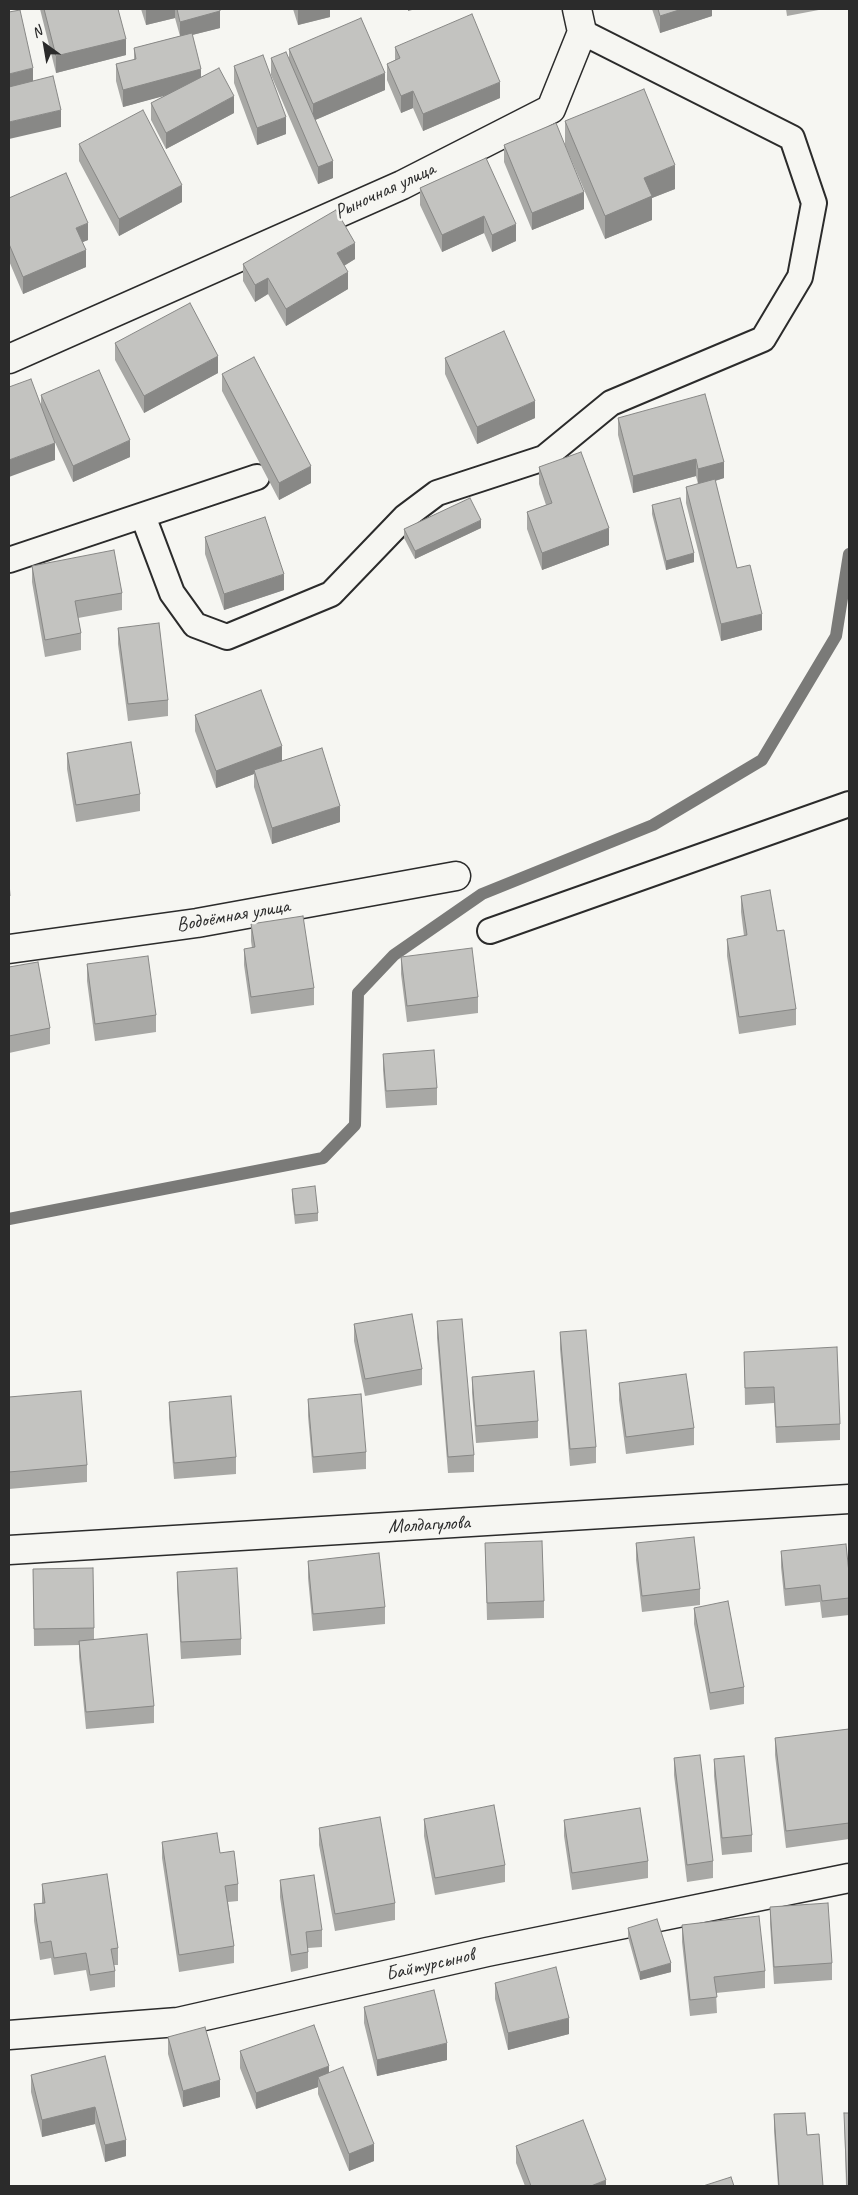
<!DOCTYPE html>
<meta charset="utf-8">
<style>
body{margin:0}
#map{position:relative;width:858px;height:2195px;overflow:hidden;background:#f6f6f2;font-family:Caveat,sans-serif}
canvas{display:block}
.frame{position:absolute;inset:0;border:10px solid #2b2b2b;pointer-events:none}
.north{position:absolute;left:20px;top:20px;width:50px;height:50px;-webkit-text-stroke:4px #f6f6f2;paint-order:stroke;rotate:328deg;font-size:14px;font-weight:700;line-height:20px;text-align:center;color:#2b2b2b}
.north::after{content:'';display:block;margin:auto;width:18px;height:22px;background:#2b2b2b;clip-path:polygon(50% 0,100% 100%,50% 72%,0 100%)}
</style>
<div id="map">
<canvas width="858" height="2195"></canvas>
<div class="frame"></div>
<div class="north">N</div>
</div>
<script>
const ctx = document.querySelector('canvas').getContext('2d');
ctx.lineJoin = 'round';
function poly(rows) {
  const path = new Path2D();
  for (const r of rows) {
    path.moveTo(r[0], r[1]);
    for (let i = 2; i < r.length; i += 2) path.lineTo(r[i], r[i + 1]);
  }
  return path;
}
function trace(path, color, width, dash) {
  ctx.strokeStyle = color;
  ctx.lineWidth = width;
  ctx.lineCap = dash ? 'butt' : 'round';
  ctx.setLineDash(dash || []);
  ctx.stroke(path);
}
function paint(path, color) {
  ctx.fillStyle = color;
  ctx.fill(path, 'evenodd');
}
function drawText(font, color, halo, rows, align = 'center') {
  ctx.font = font + ' Caveat,sans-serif';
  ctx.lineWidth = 5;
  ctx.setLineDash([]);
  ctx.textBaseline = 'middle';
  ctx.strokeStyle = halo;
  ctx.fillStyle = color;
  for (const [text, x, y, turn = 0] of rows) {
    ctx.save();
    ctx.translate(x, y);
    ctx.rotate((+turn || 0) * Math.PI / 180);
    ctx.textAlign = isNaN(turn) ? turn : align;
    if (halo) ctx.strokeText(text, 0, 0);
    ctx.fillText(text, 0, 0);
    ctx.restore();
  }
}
const stream = poly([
 [9,1219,323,1158,355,1125,358,993,394,955,482,894,653,825,762,760,836,636,849,554]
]);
const lane = poly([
 [143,516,172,593,195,625,227,637,331,594,405,517,437,493,544,458,611,403,763,339,800,277,814,203,792,138,582,32],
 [9,560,257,477],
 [490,931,849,804]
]);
const street = poly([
 [9,359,402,185,551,109,582,32,577,9],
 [9,949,197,923,456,876],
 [9,1550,849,1499],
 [9,2035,178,2022,487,1952,849,1878]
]);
const wall = poly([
 [40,9,118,9,126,55,56,73],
 [141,9,220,9,220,28,192,35,201,77,234,113,166,149,151,120,151,103,166,95,123,107,116,81,116,64,134,60,134,48,180,36,175,18,146,25],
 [293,9,330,9,330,17,298,25],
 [652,9,712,9,712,16,660,33],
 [786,9,824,9,787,16],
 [395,47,500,98,423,131,413,108,401,113,387,80,387,64,395,60],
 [289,49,385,90,315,120,333,178,318,184,271,75,271,58,289,60],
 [234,66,286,134,257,145,234,83],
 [565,121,675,189,652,198,652,220,605,239,565,145],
 [79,144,182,202,119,236,79,161],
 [504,145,584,209,532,230,504,162],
 [486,158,516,241,492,252,484,233,442,252,420,205,420,188],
 [9,198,88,240,82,242,86,267,23,294,9,261],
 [355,259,344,266,348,289,286,326,268,294,255,302,243,281,243,264],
 [115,343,218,373,144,413,115,360],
 [445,358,535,418,477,444,445,374],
 [222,374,311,483,279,500,222,391],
 [41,395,130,457,73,482,53,438,55,460,41,407],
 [618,418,724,462,724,478,715,481,737,568,762,630,721,641,686,503,686,487,698,484,696,476,633,493,618,435],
 [539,467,609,545,542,570,527,529,527,512,546,505,539,484],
 [652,505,694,562,666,570,652,514],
 [481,528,415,559,404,538,404,529],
 [205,537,284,590,224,610,205,554],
 [32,566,122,593,122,610,78,618,81,633,81,650,45,657,32,582],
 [118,628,168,700,168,716,128,721,118,644],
 [195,715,282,761,340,822,272,844,254,787,254,774,216,788,195,731],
 [67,753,140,794,140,811,76,822,67,769],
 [9,882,10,896,10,912,9,913],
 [741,896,777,931,796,1009,796,1025,739,1034,727,956,727,939,744,936,741,912],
 [251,924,314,988,314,1005,251,1014,244,965,244,949,252,948,251,941],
 [401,957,478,997,478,1013,407,1022,401,974],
 [87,964,156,1015,156,1032,95,1041,87,981],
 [9,967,50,1028,50,1044,9,1053],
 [383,1054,437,1088,437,1105,386,1108,383,1070],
 [292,1189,318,1213,318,1221,295,1224,292,1198],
 [437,1321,474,1455,474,1472,448,1473,437,1338],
 [354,1324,422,1369,422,1385,365,1396,354,1341],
 [560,1332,596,1447,596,1463,570,1466,560,1349],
 [744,1352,840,1424,840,1440,776,1443,774,1403,745,1405],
 [472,1377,538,1421,538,1438,476,1443,472,1393],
 [619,1383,694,1428,694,1445,626,1454,619,1400],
 [9,1397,87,1465,87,1482,9,1489],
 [308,1399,366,1452,366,1469,313,1473,308,1416],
 [169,1402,236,1457,236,1474,174,1479,169,1418],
 [485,1543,544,1601,544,1618,487,1620],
 [636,1543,700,1589,700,1605,642,1612,636,1560],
 [781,1551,849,1573,849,1615,822,1618,820,1602,785,1606,781,1567],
 [308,1561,385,1607,385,1624,313,1631,308,1578],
 [33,1569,94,1628,94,1639,154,1706,154,1723,86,1729,79,1657,79,1645,34,1646],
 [177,1572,241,1639,241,1655,181,1659,177,1588],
 [694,1608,744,1687,744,1704,710,1710,694,1624],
 [849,1729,849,1839,786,1848,775,1755,775,1738],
 [674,1758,713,1861,713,1878,687,1882,674,1775],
 [714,1759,752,1835,752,1852,722,1855,714,1776],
 [424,1819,505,1865,505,1882,435,1895,424,1836],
 [564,1820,648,1861,648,1878,572,1890,564,1836],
 [319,1828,395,1903,395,1920,335,1931,319,1845],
 [162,1842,220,1853,238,1884,238,1901,228,1902,234,1946,234,1963,179,1972,162,1858],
 [280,1880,322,1930,322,1947,308,1948,308,1968,291,1972,280,1897],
 [42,1884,118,1948,118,1965,114,1965,115,1971,115,1987,90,1991,86,1970,54,1975,51,1958,40,1960,34,1921,34,1904,42,1903],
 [770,1907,832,1963,832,1980,774,1984,770,1924],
 [682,1925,765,1971,765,1988,716,1993,717,2013,690,2016,682,1942],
 [628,1928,671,1972,640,1980,628,1937],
 [495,1983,569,2034,508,2050,495,1999],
 [364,2007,447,2060,377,2076,364,2023],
 [168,2037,220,2097,183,2107,168,2054],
 [240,2051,329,2073,374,2161,349,2171,318,2094,318,2087,256,2109,240,2068],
 [105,2056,126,2156,105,2162,95,2124,42,2137,31,2092,31,2075],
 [844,2113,849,2186,846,2186],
 [774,2114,823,2186,778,2186,774,2131],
 [516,2146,606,2186,525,2186,516,2163]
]);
const shadedWall = poly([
 [146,9,175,9,175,18,146,25],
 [298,9,330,9,330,17,298,25],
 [408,9,416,9,408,11],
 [682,9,712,9,712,16,660,33,660,16],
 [220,11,220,28,180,38,180,22],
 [126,39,126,55,56,73,56,56],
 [33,68,33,85,9,91,9,74],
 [201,69,201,86,123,107,123,90],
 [385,73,385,90,313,121,313,104],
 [500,82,500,98,423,131,423,114],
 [413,91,413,108,401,113,401,96],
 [234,96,234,113,166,149,166,133],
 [61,110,61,127,9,139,9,122],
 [286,117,286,134,257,145,257,128],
 [333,161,333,178,318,184,318,167],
 [675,165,675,189,652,198,652,220,605,239,605,216,644,178],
 [182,185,182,202,119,236,119,219],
 [584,192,584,209,532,230,532,213],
 [484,216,484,233,442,252,442,235],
 [88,223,88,240,76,245,76,228],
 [516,224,516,241,492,252,492,235],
 [355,243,355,259,337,270,337,253],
 [86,250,86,267,23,294,23,277],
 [348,272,348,289,286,326,286,309],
 [268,278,268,294,255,302,255,285],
 [218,356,218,373,144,413,144,396],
 [535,401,535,418,477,444,477,427],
 [130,440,130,457,73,482,73,466],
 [55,443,55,460,9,477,9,460],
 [696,459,696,476,633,493,633,476],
 [724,462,724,478,698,486,698,469],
 [311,466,311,483,279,500,279,483],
 [481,520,481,528,415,559,415,551],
 [609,528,609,545,542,570,542,553],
 [694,553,694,562,666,570,666,561],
 [284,574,284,590,224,610,224,594],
 [762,614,762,630,721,641,721,624],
 [282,746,282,763,254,770,254,774,216,788,216,771],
 [340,806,340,822,272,844,272,828],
 [671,1963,671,1972,640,1980,640,1972],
 [569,2018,569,2034,508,2050,508,2033],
 [447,2043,447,2060,377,2076,377,2060],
 [329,2066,329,2083,318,2077,318,2087,256,2109,256,2093],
 [220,2080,220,2097,183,2107,183,2091],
 [95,2107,95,2124,42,2137,42,2120],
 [126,2140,126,2156,105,2162,105,2145],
 [374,2144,374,2161,349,2171,349,2154],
 [606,2180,606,2186,591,2186]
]);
const building = poly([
 [44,9,118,9,126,39,56,56,44,9],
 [177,9,220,9,220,11,180,22,177,9],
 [658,9,682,9,660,16,658,9],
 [20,10,33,68,9,74,9,12,20,10],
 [472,14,500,82,423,114,413,91,401,96,387,64,400,58,395,47,472,14],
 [361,18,385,73,313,104,289,49,361,18],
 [192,33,201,69,123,90,116,64,136,59,134,48,192,33],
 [286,52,333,161,318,167,271,58,286,52],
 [263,55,286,117,257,128,234,66,263,55],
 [219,68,234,96,166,133,151,103,219,68],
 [53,76,61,110,9,122,9,87,53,76],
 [644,89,675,165,644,178,652,196,605,216,565,121,644,89],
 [143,110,182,185,119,219,79,144,143,110],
 [556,123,584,192,532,213,504,145,556,123],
 [486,158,516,224,492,235,484,216,442,235,420,188,486,158],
 [66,173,88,223,76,228,86,250,23,277,9,244,9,198,66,173],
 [336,210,355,243,337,253,348,272,286,309,268,278,255,285,243,264,336,210],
 [190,303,218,356,144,396,115,343,190,303],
 [504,331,535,401,477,427,445,358,504,331],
 [254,357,311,466,279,483,222,374,254,357],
 [99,370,130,440,73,466,41,395,99,370],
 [31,379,55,443,9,460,9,387,31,379],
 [705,394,724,462,698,469,696,459,633,476,618,418,705,394],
 [581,452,609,528,542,553,527,512,552,503,539,467,581,452],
 [715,479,737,568,750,565,762,614,721,624,686,487,715,479],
 [470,498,481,520,415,551,404,529,470,498],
 [680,498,694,553,666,561,652,505,680,498],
 [265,517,284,574,224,594,205,537,265,517],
 [114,550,122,593,75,601,81,633,45,640,32,566,114,550],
 [159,623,168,700,128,704,118,628,159,623],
 [261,690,282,746,216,771,195,715,261,690],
 [131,742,140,794,76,805,67,753,131,742],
 [322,748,340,806,272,828,254,770,322,748],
 [9,882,10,896,9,896,9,882],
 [770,890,777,931,784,930,796,1009,739,1017,727,939,747,935,741,896,770,890],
 [303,916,314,988,251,997,244,949,255,947,251,924,303,916],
 [472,948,478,997,407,1006,401,957,472,948],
 [148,956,156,1015,95,1024,87,964,148,956],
 [38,962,50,1028,9,1036,9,967,38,962],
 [434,1050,437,1088,386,1091,383,1054,434,1050],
 [315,1186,318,1213,295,1215,292,1189,315,1186],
 [412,1314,422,1369,365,1379,354,1324,412,1314],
 [462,1319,474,1455,448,1457,437,1321,462,1319],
 [586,1330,596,1447,570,1449,560,1332,586,1330],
 [837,1347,840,1424,776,1427,774,1387,745,1388,744,1352,837,1347],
 [534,1371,538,1421,476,1426,472,1377,534,1371],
 [686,1374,694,1428,626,1437,619,1383,686,1374],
 [81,1391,87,1465,9,1472,9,1397,81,1391],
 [361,1394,366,1452,313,1457,308,1399,361,1394],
 [231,1396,236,1457,174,1463,169,1402,231,1396],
 [694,1537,700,1589,642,1596,636,1543,694,1537],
 [542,1541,544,1601,487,1603,485,1543,542,1541],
 [846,1544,849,1573,849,1598,822,1601,820,1585,785,1589,781,1551,846,1544],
 [379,1553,385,1607,313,1614,308,1561,379,1553],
 [93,1568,94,1628,34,1629,33,1569,93,1568],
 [237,1568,241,1639,181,1642,177,1572,237,1568],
 [728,1601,744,1687,710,1693,694,1608,728,1601],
 [147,1634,154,1706,86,1712,79,1641,147,1634],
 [849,1729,849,1823,786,1831,775,1738,849,1729],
 [700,1755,713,1861,687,1865,674,1758,700,1755],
 [744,1756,752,1835,722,1838,714,1759,744,1756],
 [494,1805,505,1865,435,1878,424,1819,494,1805],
 [640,1808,648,1861,572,1873,564,1820,640,1808],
 [380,1817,395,1903,335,1914,319,1828,380,1817],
 [217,1833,220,1853,234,1851,238,1884,225,1886,234,1946,179,1955,162,1842,217,1833],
 [107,1874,118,1948,111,1949,115,1971,90,1975,86,1953,54,1958,51,1941,40,1943,34,1904,45,1903,42,1884,107,1874],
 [314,1875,322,1930,306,1932,308,1952,291,1955,280,1880,314,1875],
 [828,1903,832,1963,774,1967,770,1907,828,1903],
 [759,1916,765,1971,714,1977,717,1997,690,2000,682,1925,759,1916],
 [657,1919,671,1963,640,1972,628,1928,657,1919],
 [556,1967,569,2018,508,2033,495,1983,556,1967],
 [434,1990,447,2043,377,2060,364,2007,434,1990],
 [314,2025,329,2066,256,2093,240,2051,314,2025],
 [205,2027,220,2080,183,2091,168,2037,205,2027],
 [105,2056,126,2140,105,2145,95,2107,42,2120,31,2075,105,2056],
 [343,2067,374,2144,349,2154,318,2077,343,2067],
 [805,2113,807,2135,819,2134,823,2186,779,2186,774,2114,805,2113],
 [844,2113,849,2113,849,2186,847,2186,844,2113],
 [583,2120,606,2180,591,2186,531,2186,516,2146,583,2120],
 [731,2177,734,2186,703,2186,731,2177]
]);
const streetNames = [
 ["Рыночная улица",385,191,-25],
 ["Водоёмная улица",233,916,-10],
 ["Молдагулова",429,1525,-3],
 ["Байтурсынов",430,1965,-13]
];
trace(stream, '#7a7a78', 12);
trace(lane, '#2b2b2b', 28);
trace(street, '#2b2b2b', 31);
trace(lane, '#f6f6f2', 24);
trace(street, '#f6f6f2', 28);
paint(wall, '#a8a8a5');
paint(shadedWall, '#888886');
paint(building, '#c3c3c0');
trace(building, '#888886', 1);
drawText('20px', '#2b2b2b', '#f6f6f2', streetNames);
</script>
